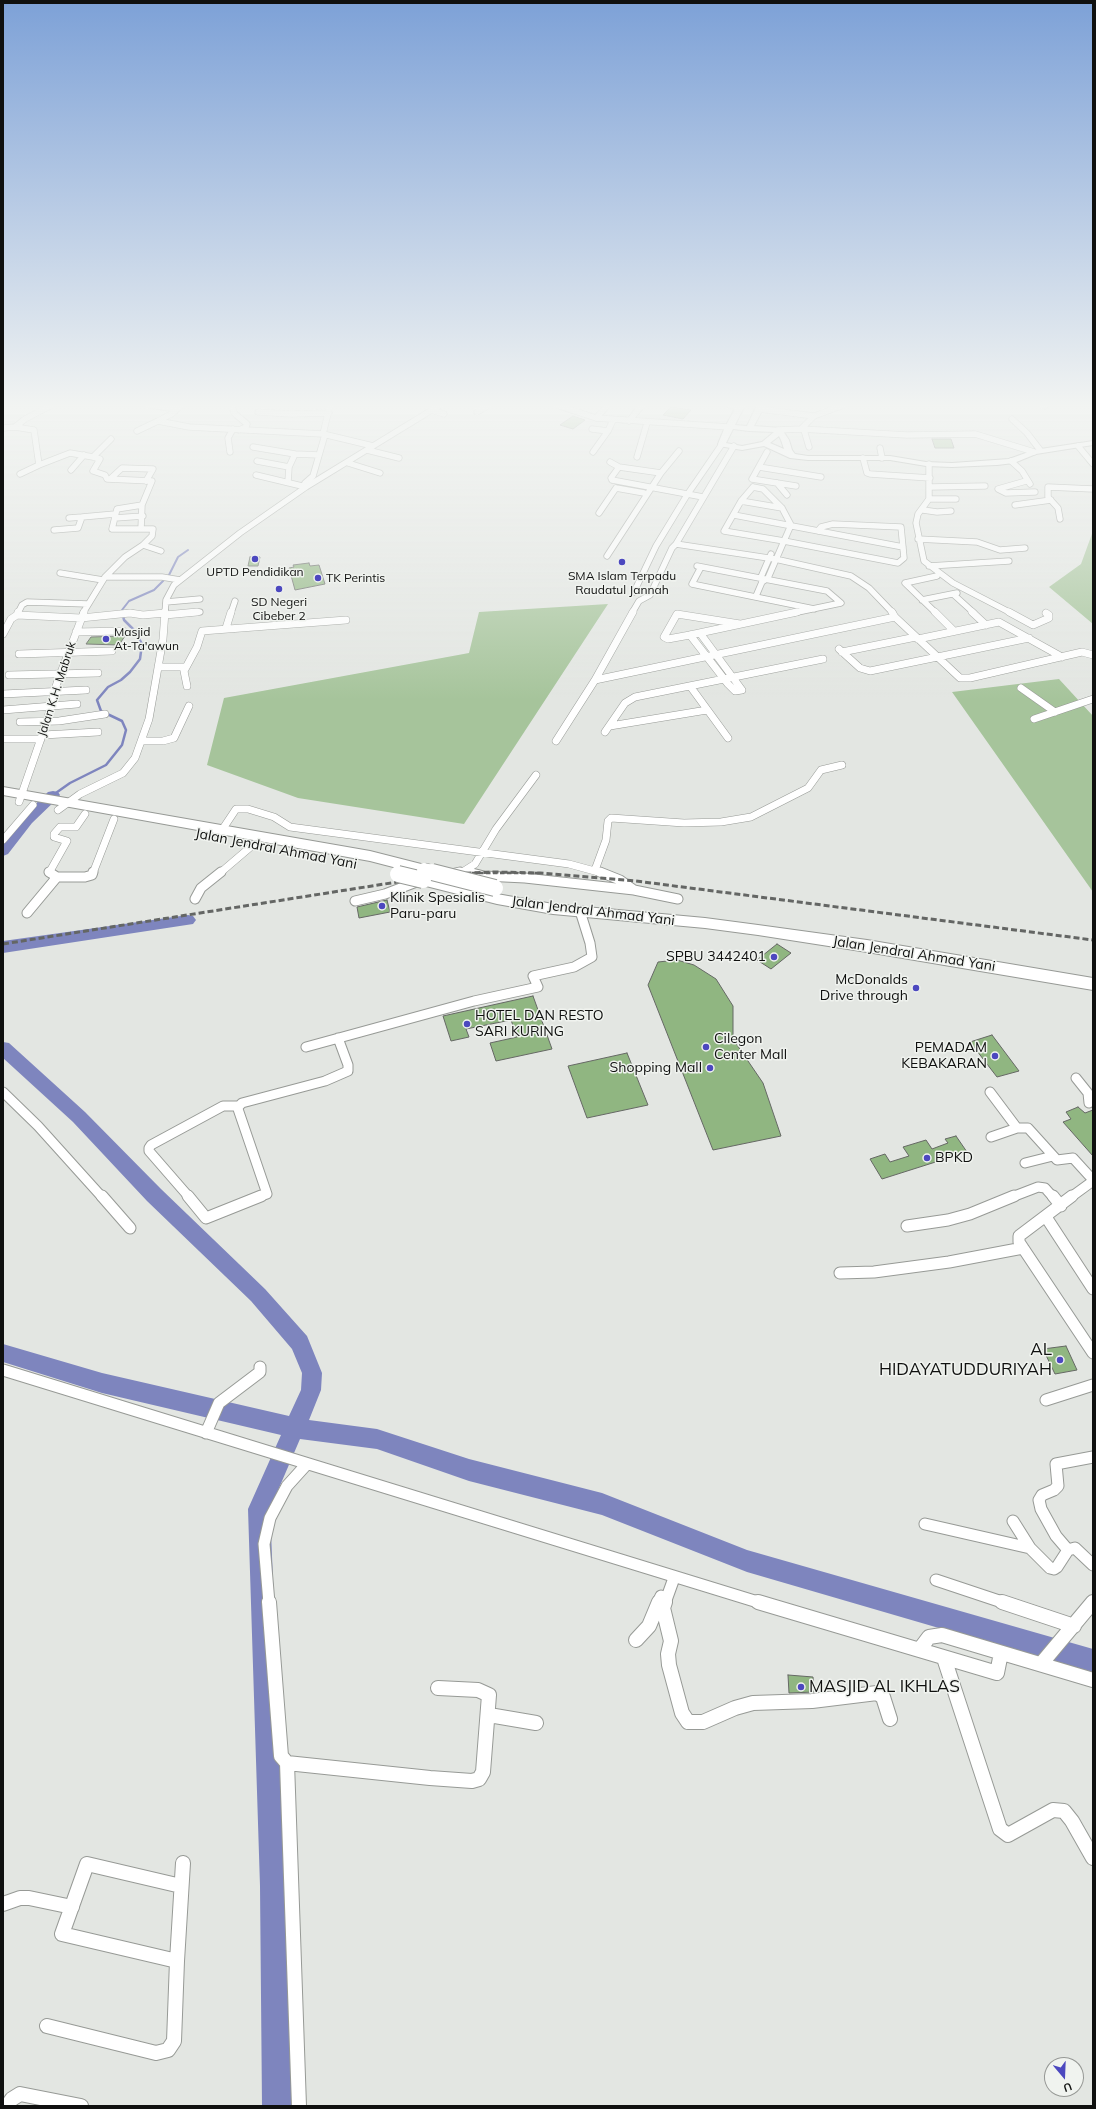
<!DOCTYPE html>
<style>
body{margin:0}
#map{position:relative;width:1096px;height:2109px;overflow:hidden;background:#e3e6e2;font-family:Mulish,sans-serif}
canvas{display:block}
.frame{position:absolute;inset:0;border:4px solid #0f100f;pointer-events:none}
.north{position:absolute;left:1044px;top:2057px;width:40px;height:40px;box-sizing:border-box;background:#f0f3ef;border:1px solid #969895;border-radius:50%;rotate:161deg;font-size:11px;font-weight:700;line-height:16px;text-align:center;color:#0f100f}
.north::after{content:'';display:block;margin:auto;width:14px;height:18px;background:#4c48bf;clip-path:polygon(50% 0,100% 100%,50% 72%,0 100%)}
</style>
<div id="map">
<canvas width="1096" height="2109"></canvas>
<div class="frame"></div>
<div class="north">U</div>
</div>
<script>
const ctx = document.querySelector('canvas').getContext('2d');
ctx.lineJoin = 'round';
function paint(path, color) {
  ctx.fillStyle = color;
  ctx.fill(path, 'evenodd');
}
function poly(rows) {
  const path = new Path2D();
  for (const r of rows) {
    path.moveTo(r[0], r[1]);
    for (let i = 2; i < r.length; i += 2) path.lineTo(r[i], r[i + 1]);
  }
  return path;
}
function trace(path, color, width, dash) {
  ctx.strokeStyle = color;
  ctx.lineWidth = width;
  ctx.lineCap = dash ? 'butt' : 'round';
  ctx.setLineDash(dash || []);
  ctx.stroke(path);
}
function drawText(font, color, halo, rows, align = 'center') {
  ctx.font = font + ' Mulish,sans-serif';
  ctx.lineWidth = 3;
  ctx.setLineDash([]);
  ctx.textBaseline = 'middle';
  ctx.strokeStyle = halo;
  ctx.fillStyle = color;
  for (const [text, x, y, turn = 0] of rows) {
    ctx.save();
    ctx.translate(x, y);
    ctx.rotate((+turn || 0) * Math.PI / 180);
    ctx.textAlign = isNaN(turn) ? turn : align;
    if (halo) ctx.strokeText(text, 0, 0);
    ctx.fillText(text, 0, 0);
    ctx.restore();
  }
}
const green = poly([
 [1093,531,1093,624,1049,587,1081,564],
 [608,604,464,824,298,798,207,765,224,698,469,653,479,612],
 [1059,679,1093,716,1093,892,952,692]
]);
const streamFar1 = poly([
 [123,613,122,610,129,601,154,590,169,575,178,557,188,550]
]);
const stream = poly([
 [53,795,70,783,106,765,122,745,126,730,122,721,101,711,97,700,108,687,121,680,130,672,140,659,142,644,135,631,124,620,122,612]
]);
const river = poly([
 [53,791,58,792,60,795,58,798,32,823,8,854,3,856,3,841,22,817,48,792,53,791],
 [188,915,193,916,196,920,193,924,3,953,3,941,188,915],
 [3,1042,9,1043,85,1112,161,1189,265,1289,307,1336,322,1373,321,1390,309,1420,377,1429,469,1459,602,1493,747,1550,1093,1649,1093,1673,747,1572,602,1515,469,1481,377,1449,300,1439,270,1509,286,1886,292,2106,262,2106,260,1886,248,1509,281,1435,102,1393,3,1362,3,1344,102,1373,289,1416,301,1390,302,1373,292,1349,251,1301,147,1201,73,1122,3,1058,3,1042]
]);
const building = poly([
 [671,407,691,410,683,419,663,415,671,407],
 [573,416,585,420,573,429,560,425,573,416],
 [932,439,951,439,954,448,935,448,932,439],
 [250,557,260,557,258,566,248,566,250,557],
 [309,563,310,566,319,565,325,584,295,590,289,568,294,567,293,565,309,563],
 [125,636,119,645,86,644,91,637,125,636],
 [387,900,390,912,359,918,357,907,387,900],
 [777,944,791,953,771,969,757,960,777,944],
 [677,960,694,965,716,979,733,1006,733,1039,763,1083,781,1136,713,1150,648,985,658,962,677,960],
 [533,996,552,1049,496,1061,490,1043,517,1037,511,1020,466,1029,469,1037,451,1041,443,1016,533,996],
 [992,1035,1019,1071,997,1077,970,1042,992,1035],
 [627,1053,648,1105,587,1118,568,1066,627,1053],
 [1078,1107,1085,1113,1093,1110,1093,1156,1063,1122,1071,1119,1066,1112,1078,1107],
 [956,1136,967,1152,882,1179,870,1159,885,1154,890,1162,909,1156,903,1147,926,1140,932,1149,948,1143,945,1139,956,1136],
 [1066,1346,1077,1370,1055,1374,1043,1349,1066,1346],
 [788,1675,813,1677,814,1692,789,1693,788,1675]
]);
const streetFar4 = poly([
 [149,405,177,409],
 [181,405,173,413,158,421,189,427,323,434,373,446],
 [556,405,596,418,729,427],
 [729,405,740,407],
 [1043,405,1045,406],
 [233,409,234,413,247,424,246,427,239,430],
 [759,409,814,416],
 [431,410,444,414],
 [258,412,291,414,329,413],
 [477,412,489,405],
 [596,418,608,405],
 [1012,419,1027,433,1040,450],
 [629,421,642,405],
 [15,427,34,430,39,465,20,474],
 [3,428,15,427,25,419,52,405],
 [592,429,608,431],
 [801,429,814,416,844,405],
 [778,430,801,429,907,435,975,434,1034,452],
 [804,430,809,447],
 [137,431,158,421],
 [323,434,330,405],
 [111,439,93,457,100,459,93,471,105,475,107,479,152,481,142,505,141,529],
 [1078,446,1093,464],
 [253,447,295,454],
 [880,448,882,458],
 [367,450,399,458],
 [230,452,228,438,233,429],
 [593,452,608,431,613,420],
 [767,452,752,479,796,486],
 [637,457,647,423],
 [863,458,867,473,870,474,930,478],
 [257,461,289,467],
 [1011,461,1022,471,1030,484],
 [610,462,619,467,611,478,612,480],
 [348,463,380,473],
 [929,464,929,499,918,514,916,523,924,561,953,583,1011,613],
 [39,465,70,453,93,457],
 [619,467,661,473],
 [759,467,821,477],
 [71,470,84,455],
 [256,475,306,487],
 [110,479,122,468,153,469,146,481],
 [612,480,703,497],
 [1026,481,998,489,1006,493,1035,492],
 [288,482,289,467,295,454,319,455],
 [305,483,313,476,324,438],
 [777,483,787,495],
 [753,487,763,489,782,508,791,525,784,541,724,531,741,501,753,487],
 [930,487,985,486],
 [616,488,644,493],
 [929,499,956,499],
 [741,501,782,508],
 [142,505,117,509,112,529,153,529,152,536,143,545],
 [1015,505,1051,500],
 [923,510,937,512,951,511],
 [599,513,616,488],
 [734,515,903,547],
 [69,518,82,517],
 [115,518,143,516],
 [1060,519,1058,508,1048,497,1048,487,1093,489],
 [54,530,78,528,82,517,115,514],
 [918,539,977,542,1000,550,1025,548],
 [784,541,898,563,904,558,901,527,833,524,821,527,818,531],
 [676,544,775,559,851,576,869,588,893,613],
 [676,544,734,446],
 [607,556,661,473,679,451],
 [697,566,827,591,841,603,793,613],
 [929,566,1009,561],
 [701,567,692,584,814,609],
 [60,573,103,580],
 [105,577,162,577,180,580],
 [762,582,761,577,771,554],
 [634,592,656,546,687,495,722,444],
 [953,594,974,613],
 [756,596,762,582,768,578,784,541],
 [922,600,957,593],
 [166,602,200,599],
 [18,613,22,605,27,602,88,604],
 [83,613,105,577,125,557,143,545,161,551],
 [127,613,132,613],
 [162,613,165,613],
 [165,613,166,600,174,585,240,533,306,487,440,405],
 [185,613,200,612],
 [231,613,235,601],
 [632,613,639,601,650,595,672,548,676,544],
 [936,613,905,583,937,576]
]);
const streetFar3 = poly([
 [18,612,17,615,81,618,130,613,143,615,165,613],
 [633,612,595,680,895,617,892,612],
 [935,612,954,631],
 [972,612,986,625],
 [1009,612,1033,625,1049,618,1049,615,1046,613],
 [165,615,197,612],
 [895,617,960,678,970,678,1082,652,1093,655],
 [740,624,677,614,664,637,668,639,690,635,797,612],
 [226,628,231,612],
 [76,632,123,631],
 [3,634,11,619,17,615],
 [690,635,728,684,735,691,742,690,700,633],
 [918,639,999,622,1062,657],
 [839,649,860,668,870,671,1029,638],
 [842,652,916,637],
 [19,654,112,651],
 [158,667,186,667],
 [9,675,98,673],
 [187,686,184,671,197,647,202,631,346,620],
 [690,686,728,738],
 [1021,688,1055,712],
 [3,694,86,690],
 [3,710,77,704],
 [1034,719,1093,699],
 [20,722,59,721,105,714],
 [610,726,707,710],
 [605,732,625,703,635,697,823,659],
 [43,735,98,732],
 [3,739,41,739],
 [142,741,163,741,174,738,189,706],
 [556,741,595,680],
 [19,802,47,721,57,683,84,612],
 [58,810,80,794,123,773,135,758,149,719,163,639,165,612],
 [222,830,236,809,248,809,274,817,290,827,569,864,602,873],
 [3,840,33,805],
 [595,870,606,840,608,821,611,818,684,823,721,822,751,817,808,788,821,770,842,765],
 [464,871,472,873],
 [49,873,67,841,54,837,54,834,60,827,76,827,85,814],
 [93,873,114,819],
 [220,873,254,844],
 [455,873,464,871,475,864,496,829,536,775]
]);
const streetFar2 = poly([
 [49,872,57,877],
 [468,872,484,876,525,878,634,890,678,899],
 [600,872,620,880,634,890],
 [451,874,460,872],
 [195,899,201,888,221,872],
 [355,901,385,894,419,881],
 [27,913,57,877,85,877,92,875,93,872],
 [306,1047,474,1001,538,987,533,976,574,967,592,957,590,943,580,911],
 [1076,1078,1088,1093,1089,1103],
 [3,1092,38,1126,102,1197],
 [990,1092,1017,1128,1028,1128,1057,1160,1073,1158,1093,1180],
 [239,1106,238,1109,267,1194,258,1197],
 [239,1106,242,1103,325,1081,348,1071,348,1065,338,1038],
 [991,1137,1017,1128],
 [1025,1163,1053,1156],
 [189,1197,149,1151,149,1148,151,1145,223,1106,239,1106],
 [1012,1197,1038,1187,1045,1188,1053,1197],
 [1071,1197,1093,1181]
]);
const streetFar1 = poly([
 [102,1196,130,1228],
 [188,1196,206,1218,261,1196],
 [1053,1196,1061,1206],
 [1072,1196,1019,1236,1019,1242,1093,1353],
 [1046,1217,1093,1289],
 [907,1226,948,1220,970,1214,1014,1196],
 [840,1273,874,1272,949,1262,1023,1248],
 [3,1370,761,1603],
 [1046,1400,1093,1385],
 [206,1433,219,1403,260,1372,260,1367],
 [1093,1457,1056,1464,1058,1486,1054,1490,1042,1495,1039,1500,1041,1509,1056,1536,1068,1550,1075,1548,1093,1565],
 [1013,1521,1030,1548,1050,1568,1054,1569,1057,1567,1068,1550],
 [925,1524,1030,1548],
 [936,1580,1005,1603],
 [269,1603,264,1544,270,1518,287,1486,306,1465],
 [658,1603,661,1596],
 [665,1603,674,1578]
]);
const street = poly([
 [269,1602,281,1756,287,1763,430,1778,472,1781,479,1779,483,1772,489,1695,478,1690,438,1688],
 [665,1602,663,1608,671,1641,668,1654,669,1665,682,1713,688,1722,703,1722,735,1708,753,1703,812,1701,877,1693,883,1697,890,1719],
 [758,1602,997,1673,1001,1653],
 [1002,1602,1074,1626],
 [636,1640,649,1626,659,1602],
 [920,1649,929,1637,942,1635,1093,1680],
 [944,1658,1000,1829,1008,1835,1053,1810,1064,1811,1072,1821,1093,1858],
 [1041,1664,1093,1602],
 [489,1715,536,1723],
 [287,1763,299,2106],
 [3,1904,20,1898,29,1898,72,1907],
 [177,1961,183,1863],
 [47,2026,156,2053,168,2050,174,2041,177,1961,62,1934,87,1864,181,1886],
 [7,2106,12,2099,20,2094,81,2106]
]);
const secondary = poly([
 [737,405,745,405,735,425,747,426,757,405,765,405,754,426,781,428,789,440,792,450,795,454,808,456,890,456,926,462,952,463,1009,459,1034,450,1093,441,1093,445,1036,454,1014,463,997,465,952,467,926,466,890,460,808,460,790,458,764,446,742,450,719,446,718,444,725,427,737,405],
 [733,429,749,431,774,432,762,442,742,446,726,443,733,429],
 [779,436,781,440,784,449,770,443,779,436]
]);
const highway = poly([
 [3,787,370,851,429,866,431,870,429,874,424,875,370,861,3,795,3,787],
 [423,875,497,894,553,904,705,918,758,925,867,940,1093,978,1093,990,867,952,758,935,705,928,553,914,497,904,418,884,416,880,418,876,423,875]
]);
const railFar1 = poly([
 [472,873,538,873]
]);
const rail = poly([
 [3,944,448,874,495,872,540,873,636,881,1093,940]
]);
const highwayBridgeFar1 = poly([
 [424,870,436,873]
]);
const highwayBridge = poly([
 [432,872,495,888],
 [398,874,423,880]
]);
const markers = [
 [255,559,4,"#4c48bf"],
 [622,562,4,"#4c48bf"],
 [318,578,4,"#4c48bf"],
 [279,589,4,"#4c48bf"],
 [106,639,4,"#4c48bf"],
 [382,906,4,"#4c48bf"],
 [774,957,4,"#4c48bf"],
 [916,988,4,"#4c48bf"],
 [467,1024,4,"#4c48bf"],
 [706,1047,4,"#4c48bf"],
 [995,1056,4,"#4c48bf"],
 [710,1068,4,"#4c48bf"],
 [927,1158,4,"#4c48bf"],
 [1060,1360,4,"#4c48bf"],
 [801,1687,4,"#4c48bf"]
];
const farPoinames = [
 ["UPTD Pendidikan",255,572],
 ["SMA Islam Terpadu",622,576],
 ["Raudatul Jannah",622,590],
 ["TK Perintis",326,578,"left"],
 ["SD Negeri",279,602],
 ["Cibeber 2",279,616],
 ["Masjid",114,632,"left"],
 ["At-Ta'awun",114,646,"left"]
];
const farStreetnames = [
 ["Jalan K.H. Mabruk",57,689,-72]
];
const streetNames = [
 ["Jalan Jendral Ahmad Yani",276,849,11],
 ["Jalan Jendral Ahmad Yani",593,911,7],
 ["Jalan Jendral Ahmad Yani",914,954,9]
];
const poiNames = [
 ["Klinik Spesialis",390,898],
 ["Paru-paru",390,914],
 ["SPBU 3442401",766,957,"right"],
 ["McDonalds",908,980,"right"],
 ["Drive through",908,996,"right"],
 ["HOTEL DAN RESTO",475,1016],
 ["SARI KURING",475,1032],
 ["Cilegon",714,1039],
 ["Center Mall",714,1055],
 ["PEMADAM",987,1048,"right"],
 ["KEBAKARAN",987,1064,"right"],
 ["Shopping Mall",702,1068,"right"],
 ["BPKD",935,1158]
];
const nearPoinames = [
 ["AL",1052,1350],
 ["HIDAYATUDDURIYAH",1052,1370],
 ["MASJID AL IKHLAS",809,1687,"left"]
];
paint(green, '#a6c49b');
trace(streamFar1, '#7e85be', 2);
trace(stream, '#7e85be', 2.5);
paint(river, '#7e85be');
paint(building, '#90b681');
trace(building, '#656864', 1);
trace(streetFar4, '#979a96', 7);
trace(streetFar3, '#979a96', 8);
trace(streetFar2, '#979a96', 11);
trace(streetFar1, '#979a96', 13);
trace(street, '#979a96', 16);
trace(secondary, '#979a96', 2);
trace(highway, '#979a96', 2);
trace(streetFar4, '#fff', 5.5);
trace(streetFar3, '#fff', 7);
trace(streetFar2, '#fff', 9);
trace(streetFar1, '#fff', 11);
trace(street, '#fff', 14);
paint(secondary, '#fff');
paint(highway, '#fff');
trace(railFar1, '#646664', 2.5, [4.5, 2.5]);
trace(rail, '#646664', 3, [6, 3]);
trace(highwayBridgeFar1, '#979a96', 15, []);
trace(highwayBridge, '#979a96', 18, []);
trace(highwayBridgeFar1, '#fff', 14);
trace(highwayBridge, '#fff', 16);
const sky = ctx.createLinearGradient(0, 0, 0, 700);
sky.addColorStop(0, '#7da1d7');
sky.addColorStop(0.58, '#f2f4f2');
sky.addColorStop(1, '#f2f4f200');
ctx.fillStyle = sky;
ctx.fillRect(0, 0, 1096, 700);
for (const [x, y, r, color] of markers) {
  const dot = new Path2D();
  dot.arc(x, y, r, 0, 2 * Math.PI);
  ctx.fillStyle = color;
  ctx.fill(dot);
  trace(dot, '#f0f3ef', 1.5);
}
drawText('12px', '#0f100f', '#f0f3ef', farPoinames);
drawText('12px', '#0f100f', '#f0f3ef', farStreetnames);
drawText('14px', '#0f100f', '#f0f3ef', streetNames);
drawText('14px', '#0f100f', '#f0f3ef', poiNames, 'left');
drawText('17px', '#0f100f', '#f0f3ef', nearPoinames, 'right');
</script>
